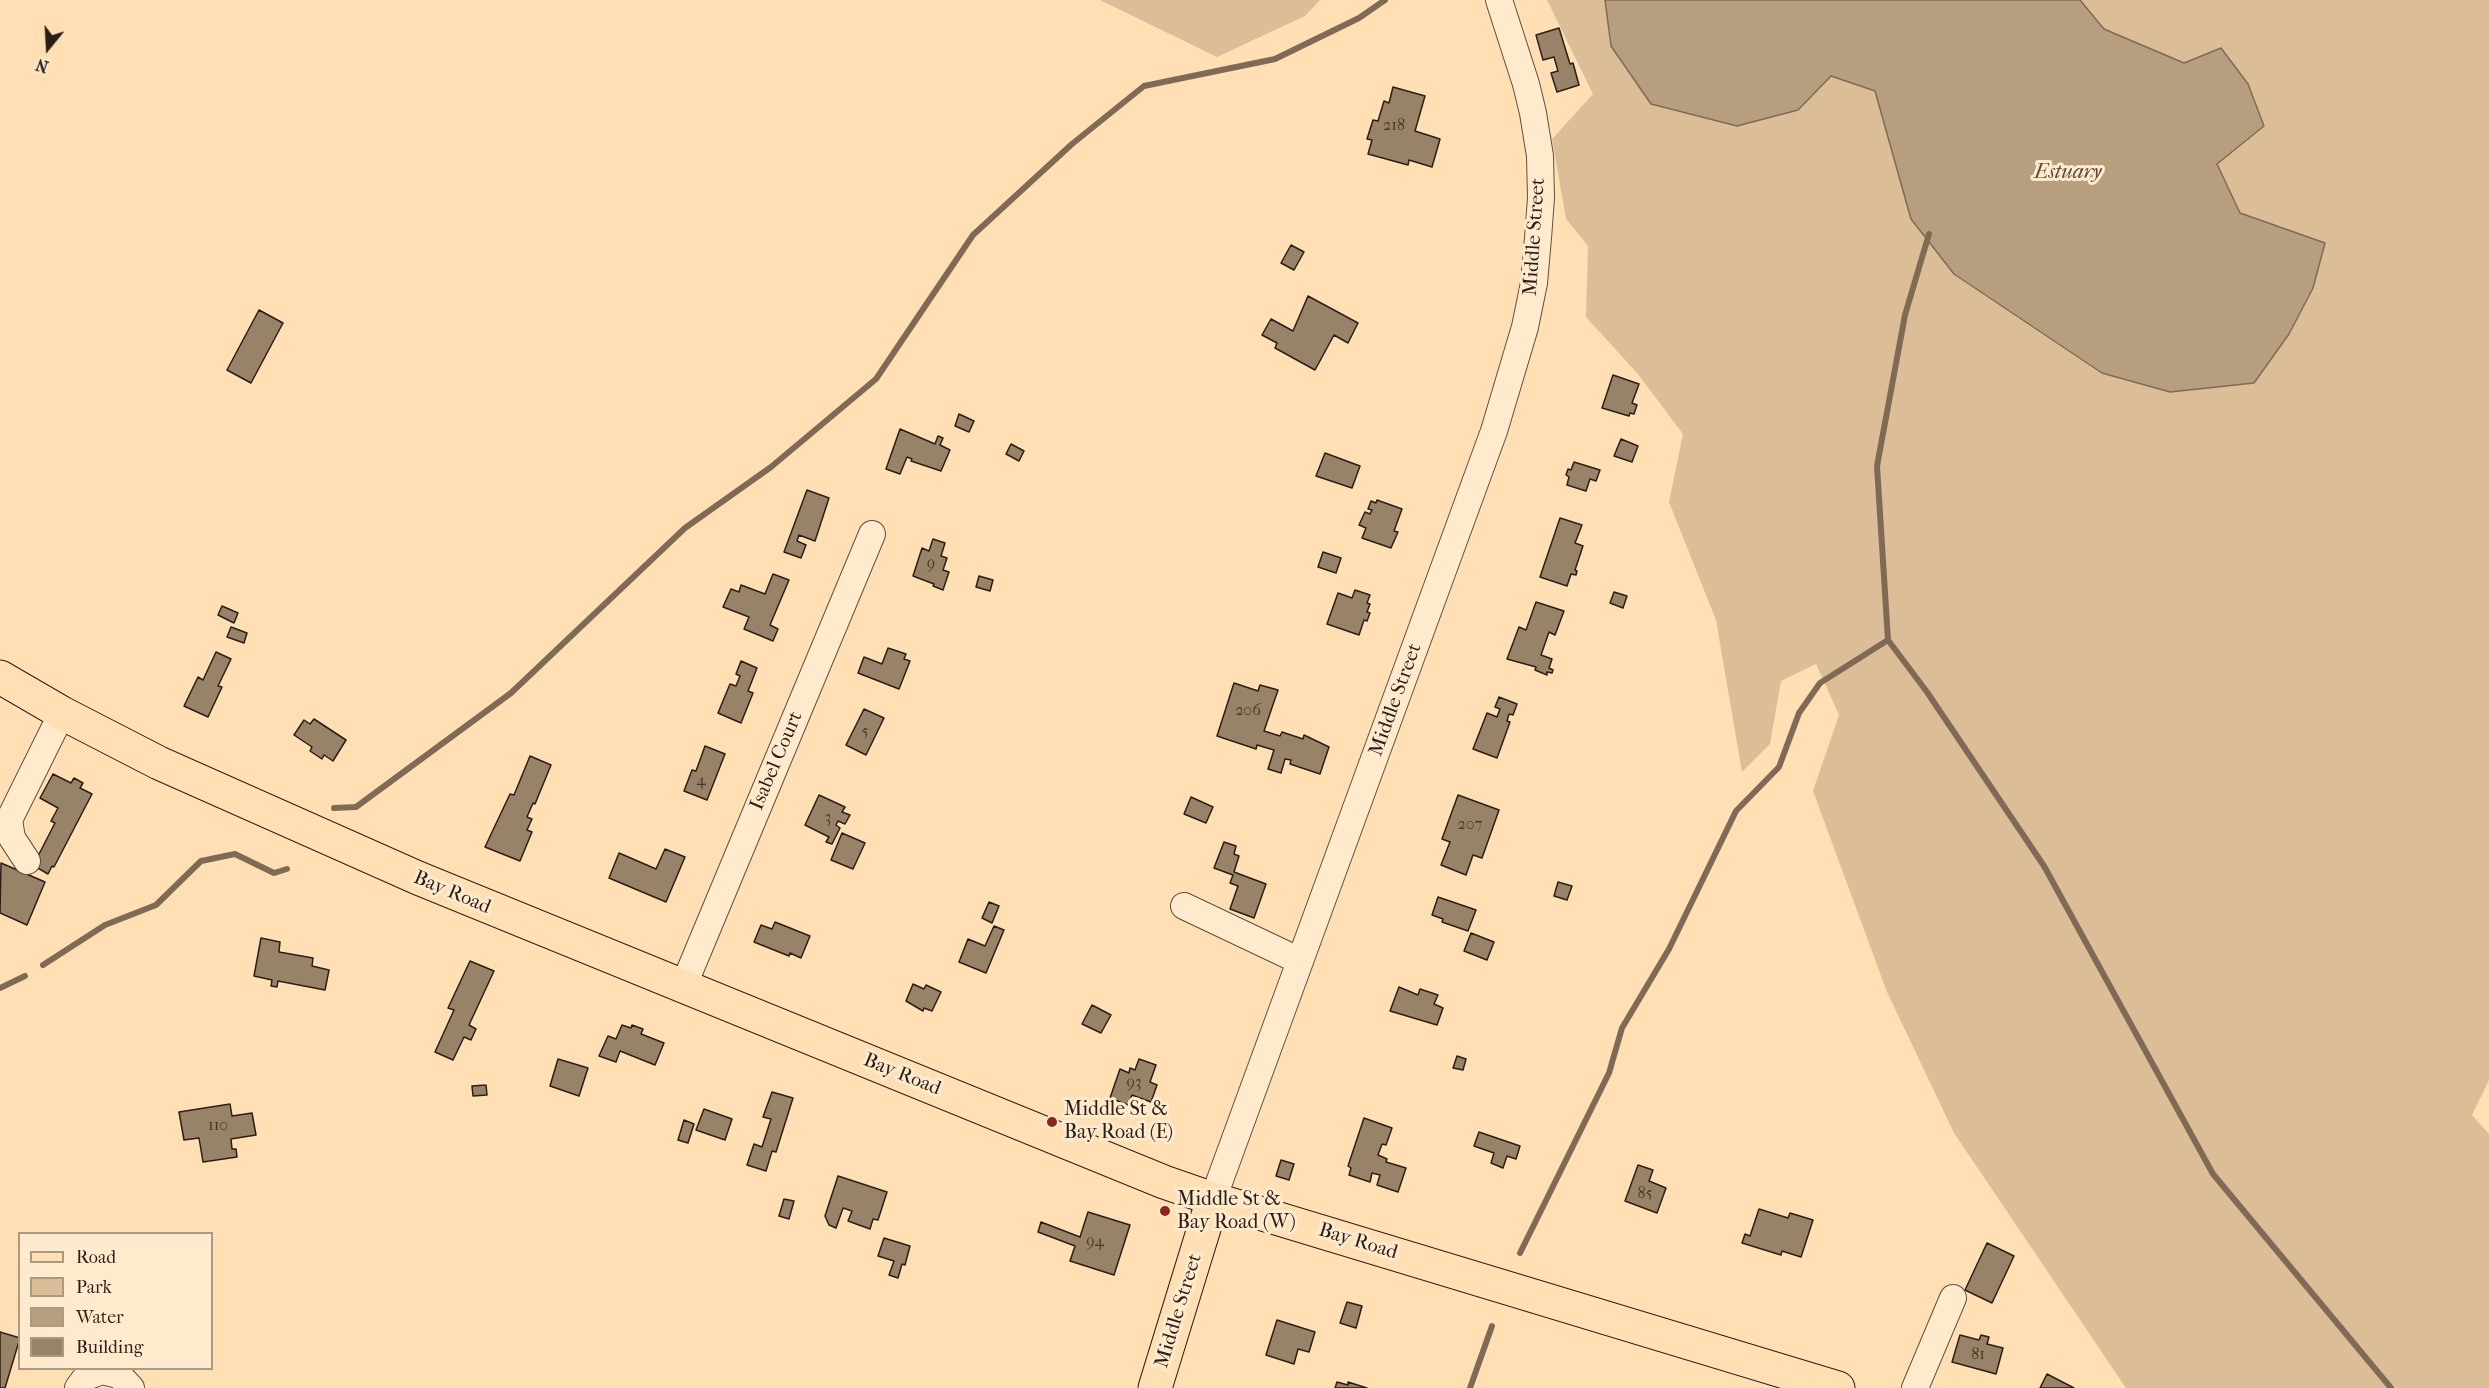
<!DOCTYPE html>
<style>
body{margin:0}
#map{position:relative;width:2489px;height:1388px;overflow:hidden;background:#ffdfb3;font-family:"IM FELL French Canon",serif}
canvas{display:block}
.legend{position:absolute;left:18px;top:1232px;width:195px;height:138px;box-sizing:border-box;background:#ffeace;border:2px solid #aa9985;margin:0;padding:8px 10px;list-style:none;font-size:18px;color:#2a1f17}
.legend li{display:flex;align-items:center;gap:12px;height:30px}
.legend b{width:30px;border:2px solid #aa9985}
.north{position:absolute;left:18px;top:18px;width:60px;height:60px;-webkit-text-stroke:4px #ffeace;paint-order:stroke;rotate:198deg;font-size:16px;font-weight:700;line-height:24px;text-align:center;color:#2a1f17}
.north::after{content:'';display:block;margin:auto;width:21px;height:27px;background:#2a1f17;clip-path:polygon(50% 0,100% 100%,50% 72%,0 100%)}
</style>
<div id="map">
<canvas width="2489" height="1388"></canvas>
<ul class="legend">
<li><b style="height:8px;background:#ffdfb3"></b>Road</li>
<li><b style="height:16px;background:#dbbe98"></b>Park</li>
<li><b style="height:16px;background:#b79e7e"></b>Water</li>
<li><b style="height:16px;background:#998368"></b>Building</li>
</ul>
<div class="north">N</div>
</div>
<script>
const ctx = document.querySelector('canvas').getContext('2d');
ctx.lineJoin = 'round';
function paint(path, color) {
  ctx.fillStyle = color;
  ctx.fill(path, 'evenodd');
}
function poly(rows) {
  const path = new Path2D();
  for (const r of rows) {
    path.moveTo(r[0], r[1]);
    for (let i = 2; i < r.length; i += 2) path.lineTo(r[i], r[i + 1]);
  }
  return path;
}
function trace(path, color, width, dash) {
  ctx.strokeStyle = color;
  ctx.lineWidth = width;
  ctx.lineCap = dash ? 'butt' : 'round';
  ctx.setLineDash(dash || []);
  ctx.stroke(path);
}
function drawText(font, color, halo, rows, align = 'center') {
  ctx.font = font + ' "IM FELL French Canon",serif';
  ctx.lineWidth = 6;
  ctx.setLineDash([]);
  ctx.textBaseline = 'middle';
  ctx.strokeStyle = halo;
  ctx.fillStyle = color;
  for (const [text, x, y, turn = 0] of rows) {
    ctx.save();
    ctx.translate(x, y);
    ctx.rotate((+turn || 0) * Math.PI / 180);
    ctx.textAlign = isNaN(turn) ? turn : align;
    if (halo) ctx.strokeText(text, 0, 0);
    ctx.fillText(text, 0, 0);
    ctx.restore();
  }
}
const green = poly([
 [1100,0,1320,0,1305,16,1217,57],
 [1547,0,1605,0,1611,46,1651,104,1737,126,1798,110,1831,76,1875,91,1911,219,1961,278,2003,306,2254,383,2289,334,2313,288,2325,243,2240,213,2217,164,2185,63,2104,29,2080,0,2489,0,2489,1080,2472,1115,2489,1134,2489,1388,2126,1388,1954,1133,1887,992,1813,791,1839,715,1816,664,1781,681,1770,744,1742,772,1716,620,1669,502,1683,434,1637,373,1586,317,1588,246,1566,219,1552,139,1593,94]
]);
const water = poly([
 [1605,0,2080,0,2104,29,2184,63,2221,48,2248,84,2264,126,2217,164,2240,213,2325,243,2313,288,2289,334,2254,383,2170,392,2102,373,1954,274,1911,219,1875,91,1831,76,1798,110,1737,126,1651,104,1611,46,1605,0]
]);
const stream = poly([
 [1929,234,1905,315,1877,466,1888,640,1927,692,2044,866,2213,1174,2391,1388],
 [334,808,356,807,511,693,685,528,771,467,876,379,973,235,1072,144,1144,86,1275,59,1359,18,1385,0],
 [43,965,105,925,156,905,201,861,235,854,274,873,287,869],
 [0,988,25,976],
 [1520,1253,1609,1073,1622,1028,1669,949,1736,811,1779,767,1799,713,1820,683,1888,640],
 [1470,1388,1492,1326]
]);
const building = poly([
 [1559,28,1570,64,1573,63,1579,85,1557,92,1551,73,1558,71,1554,57,1543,60,1536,35,1559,28],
 [1393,87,1425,96,1415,131,1440,139,1432,167,1409,160,1408,165,1368,154,1372,140,1367,139,1373,120,1378,121,1384,101,1389,103,1393,87],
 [1291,245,1304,252,1294,270,1281,263,1291,245],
 [1308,296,1358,323,1348,343,1334,335,1315,370,1275,348,1277,343,1262,335,1271,319,1293,331,1308,296],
 [259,310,283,323,251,383,227,370,259,310],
 [1613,375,1639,384,1632,403,1637,405,1634,414,1630,413,1629,416,1602,408,1613,375],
 [959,414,974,421,969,432,955,426,959,414],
 [900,429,935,444,938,436,943,438,940,445,950,450,941,471,911,461,912,459,907,457,900,474,886,469,900,429],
 [1621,439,1638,446,1632,462,1614,456,1621,439],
 [1011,444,1024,451,1019,461,1006,454,1011,444],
 [1325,453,1360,466,1352,488,1316,476,1325,453],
 [1574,462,1600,470,1596,481,1590,479,1586,491,1567,485,1569,477,1566,475,1568,469,1571,470,1574,462],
 [807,490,829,498,815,541,799,535,797,541,806,545,801,558,784,552,807,490],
 [1377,500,1402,509,1394,531,1398,532,1391,548,1362,538,1366,528,1359,525,1365,512,1370,514,1372,510,1368,509,1371,501,1376,503,1377,500],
 [1560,518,1582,525,1575,543,1583,546,1575,570,1577,571,1576,575,1571,574,1567,586,1540,577,1560,518],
 [933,539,945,543,941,556,947,558,943,570,949,572,943,590,933,586,934,584,913,576,922,548,929,551,933,539],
 [1323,552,1341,558,1336,573,1318,567,1323,552],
 [773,574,789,580,770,625,778,629,773,641,744,629,749,617,723,607,731,589,739,592,741,585,765,594,773,574],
 [979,576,993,580,990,591,976,587,979,576],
 [1355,590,1370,595,1367,603,1370,604,1367,612,1370,613,1367,621,1364,620,1359,635,1327,624,1338,593,1352,598,1355,590],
 [1614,592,1627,596,1623,608,1610,603,1614,592],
 [1536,602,1564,611,1555,635,1549,632,1541,655,1552,659,1549,668,1553,670,1552,673,1547,672,1547,675,1535,670,1536,667,1507,659,1519,627,1526,630,1536,602],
 [222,606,238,613,234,623,218,615,222,606],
 [231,627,247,633,244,643,227,637,231,627],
 [888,648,906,654,904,659,910,661,899,689,858,673,864,657,882,664,888,648],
 [216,652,231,659,218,686,222,687,208,717,184,706,198,677,203,680,216,652],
 [741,661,757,668,748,691,753,693,741,723,718,713,730,684,736,686,740,676,736,674,741,661],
 [1234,683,1258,691,1260,685,1278,690,1264,731,1280,736,1282,732,1303,739,1304,735,1329,747,1320,774,1290,764,1291,760,1285,759,1281,773,1268,769,1274,750,1257,745,1256,749,1217,736,1234,683],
 [1499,697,1517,704,1513,715,1509,714,1507,721,1510,722,1497,758,1473,749,1487,713,1497,717,1500,709,1495,707,1499,697],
 [864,709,884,718,866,755,846,745,864,709],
 [314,719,346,740,333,761,324,755,322,759,310,751,312,747,294,735,304,720,310,724,314,719],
 [705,746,725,754,707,800,684,791,692,770,696,771,705,746],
 [530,756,551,765,535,804,533,803,527,817,532,819,527,830,532,832,520,861,485,847,510,794,514,795,530,756],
 [53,774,71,783,74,778,83,783,80,788,92,794,54,867,52,866,48,874,36,867,40,860,37,858,55,823,51,821,58,808,40,798,53,774],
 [819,795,845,807,842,812,850,815,845,824,838,821,836,825,840,828,832,844,826,842,829,837,805,825,819,795],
 [1458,795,1499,810,1482,858,1473,855,1466,875,1441,865,1450,842,1442,839,1458,795],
 [1191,797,1213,807,1206,823,1184,814,1191,797],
 [842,833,865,843,853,869,831,860,842,833],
 [1224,842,1236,846,1234,854,1239,856,1234,872,1266,884,1254,918,1230,909,1238,886,1230,883,1233,875,1214,868,1224,842],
 [665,849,685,857,666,902,609,878,619,853,656,869,665,849],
 [1,863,45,882,27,925,0,913,1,863],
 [1558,882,1572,886,1567,900,1554,896,1558,882],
 [1438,897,1476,910,1468,931,1442,922,1443,919,1432,915,1438,897],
 [989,902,999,906,992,923,982,918,989,902],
 [775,922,810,936,801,958,790,953,789,956,754,942,761,925,772,929,775,922],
 [994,926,1004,930,986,973,959,962,968,939,985,946,994,926],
 [1471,933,1494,942,1487,960,1464,951,1471,933],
 [261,938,280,942,279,952,313,958,312,966,329,970,325,990,278,981,277,987,271,986,272,980,254,976,261,938],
 [470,961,494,971,469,1025,476,1029,471,1040,464,1037,453,1060,435,1052,454,1010,448,1008,470,961],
 [913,984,924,989,926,985,941,992,932,1011,924,1008,923,1011,906,1001,913,984],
 [1399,987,1418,995,1420,989,1438,995,1434,1004,1443,1008,1437,1025,1390,1011,1399,987],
 [1092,1005,1111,1015,1101,1033,1082,1024,1092,1005],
 [622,1025,631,1028,632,1025,643,1029,641,1034,664,1043,655,1065,620,1051,616,1062,599,1056,608,1036,616,1039,622,1025],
 [1457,1056,1466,1059,1463,1070,1453,1068,1457,1056],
 [558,1059,588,1068,579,1096,550,1086,558,1059],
 [1139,1059,1156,1065,1150,1082,1157,1085,1151,1102,1132,1095,1128,1105,1110,1098,1120,1069,1129,1073,1130,1068,1135,1070,1139,1059],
 [486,1085,487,1095,473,1096,472,1086,486,1085],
 [772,1092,793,1098,776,1152,772,1151,766,1171,747,1165,754,1144,762,1147,771,1119,763,1117,772,1092],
 [230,1104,232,1116,252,1113,256,1135,231,1139,232,1149,236,1149,237,1157,203,1162,199,1138,184,1140,179,1112,230,1104],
 [704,1109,732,1119,725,1140,696,1130,704,1109],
 [1364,1118,1392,1128,1386,1145,1382,1144,1378,1155,1387,1159,1386,1162,1406,1168,1398,1192,1377,1185,1380,1175,1372,1173,1370,1182,1349,1175,1351,1168,1348,1166,1364,1118],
 [684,1120,694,1124,688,1143,678,1140,684,1120],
 [1479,1132,1520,1146,1516,1159,1507,1156,1503,1168,1491,1163,1494,1153,1474,1146,1479,1132],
 [1281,1160,1294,1164,1289,1180,1276,1176,1281,1160],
 [1638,1165,1653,1170,1649,1181,1666,1188,1657,1213,1625,1201,1638,1165],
 [838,1176,887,1192,878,1220,873,1219,870,1229,848,1221,852,1211,843,1208,836,1228,829,1225,825,1216,838,1176],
 [784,1199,794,1201,789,1219,779,1216,784,1199],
 [1759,1209,1788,1218,1790,1213,1813,1220,1801,1257,1782,1251,1781,1255,1742,1243,1745,1234,1750,1236,1759,1209],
 [1088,1212,1130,1225,1114,1275,1070,1261,1075,1246,1038,1232,1041,1222,1080,1237,1088,1212],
 [884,1238,910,1246,905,1265,902,1264,898,1278,889,1275,894,1261,878,1256,884,1238],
 [1987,1243,2014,1256,1992,1303,1965,1290,1987,1243],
 [1347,1302,1362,1306,1356,1328,1340,1323,1347,1302],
 [1277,1320,1315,1332,1309,1352,1298,1349,1294,1364,1266,1355,1277,1320],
 [0,1332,20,1338,5,1388,0,1388,0,1332],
 [1960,1335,1979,1340,1981,1335,1989,1337,1987,1344,2003,1348,1996,1374,1952,1362,1960,1335],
 [2047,1374,2074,1388,2040,1388,2047,1374],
 [1337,1382,1348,1385,1348,1382,1367,1388,1335,1388,1337,1382]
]);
const minor = poly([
 [27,861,12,838,9,820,62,713],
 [1184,906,1300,961],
 [683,987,872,534],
 [1213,1199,1494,431,1525,327,1534,283,1538,238,1541,198,1540,156,1533,113,1526,84,1499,0],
 [78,1388,86,1377,102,1371,119,1375,131,1388],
 [1915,1388,1953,1298]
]);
const major = poly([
 [0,677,62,713,159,763,418,878,1164,1182,1213,1199,1838,1388],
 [1155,1388,1213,1199]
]);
const markers = [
 [1052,1122,6,"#8f2418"],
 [1165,1211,6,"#8f2418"]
];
const numberNames = [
 ["218",1394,126],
 ["9",931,564],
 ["206",1248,711],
 ["5",865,732],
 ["4",701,781],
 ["3",828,818],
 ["207",1470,825],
 ["93",1134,1083],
 ["110",218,1126],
 ["85",1645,1194],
 ["94",1095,1242],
 ["81",1978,1355]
];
const streetNames = [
 ["Middle Street",1535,237,-86],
 ["Middle Street",1396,700,-70],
 ["Isabel Court",777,761,-67],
 ["Bay Road",452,893,23],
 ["Bay Road",902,1075,22],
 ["Bay Road",1358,1242,17],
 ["Middle Street",1179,1311,-73]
];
const poiNames = [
 ["Middle St &",1064,1110],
 ["Bay Road (E)",1064,1133],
 ["Middle St &",1177,1200],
 ["Bay Road (W)",1177,1223]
];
const waterNames = [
 ["Estuary",2068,173]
];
paint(green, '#dbbe98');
paint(water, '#b79e7e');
trace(water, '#7f6b55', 1.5);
trace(stream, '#7f6b55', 6);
paint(building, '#998368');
trace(building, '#2a1f17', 1.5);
trace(minor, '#5f4f3e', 28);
trace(major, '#2a1f17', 35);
trace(minor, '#ffeace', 26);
trace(major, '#ffdfb3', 33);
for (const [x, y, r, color] of markers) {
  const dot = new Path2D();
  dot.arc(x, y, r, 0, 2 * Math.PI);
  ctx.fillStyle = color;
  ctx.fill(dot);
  trace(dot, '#ffeace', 2);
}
drawText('16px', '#46382b', null, numberNames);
drawText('20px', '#2a1f17', '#ffeace', streetNames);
drawText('20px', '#2a1f17', '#ffeace', poiNames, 'left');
drawText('italic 21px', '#5b4b3b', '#ffeace', waterNames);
</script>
